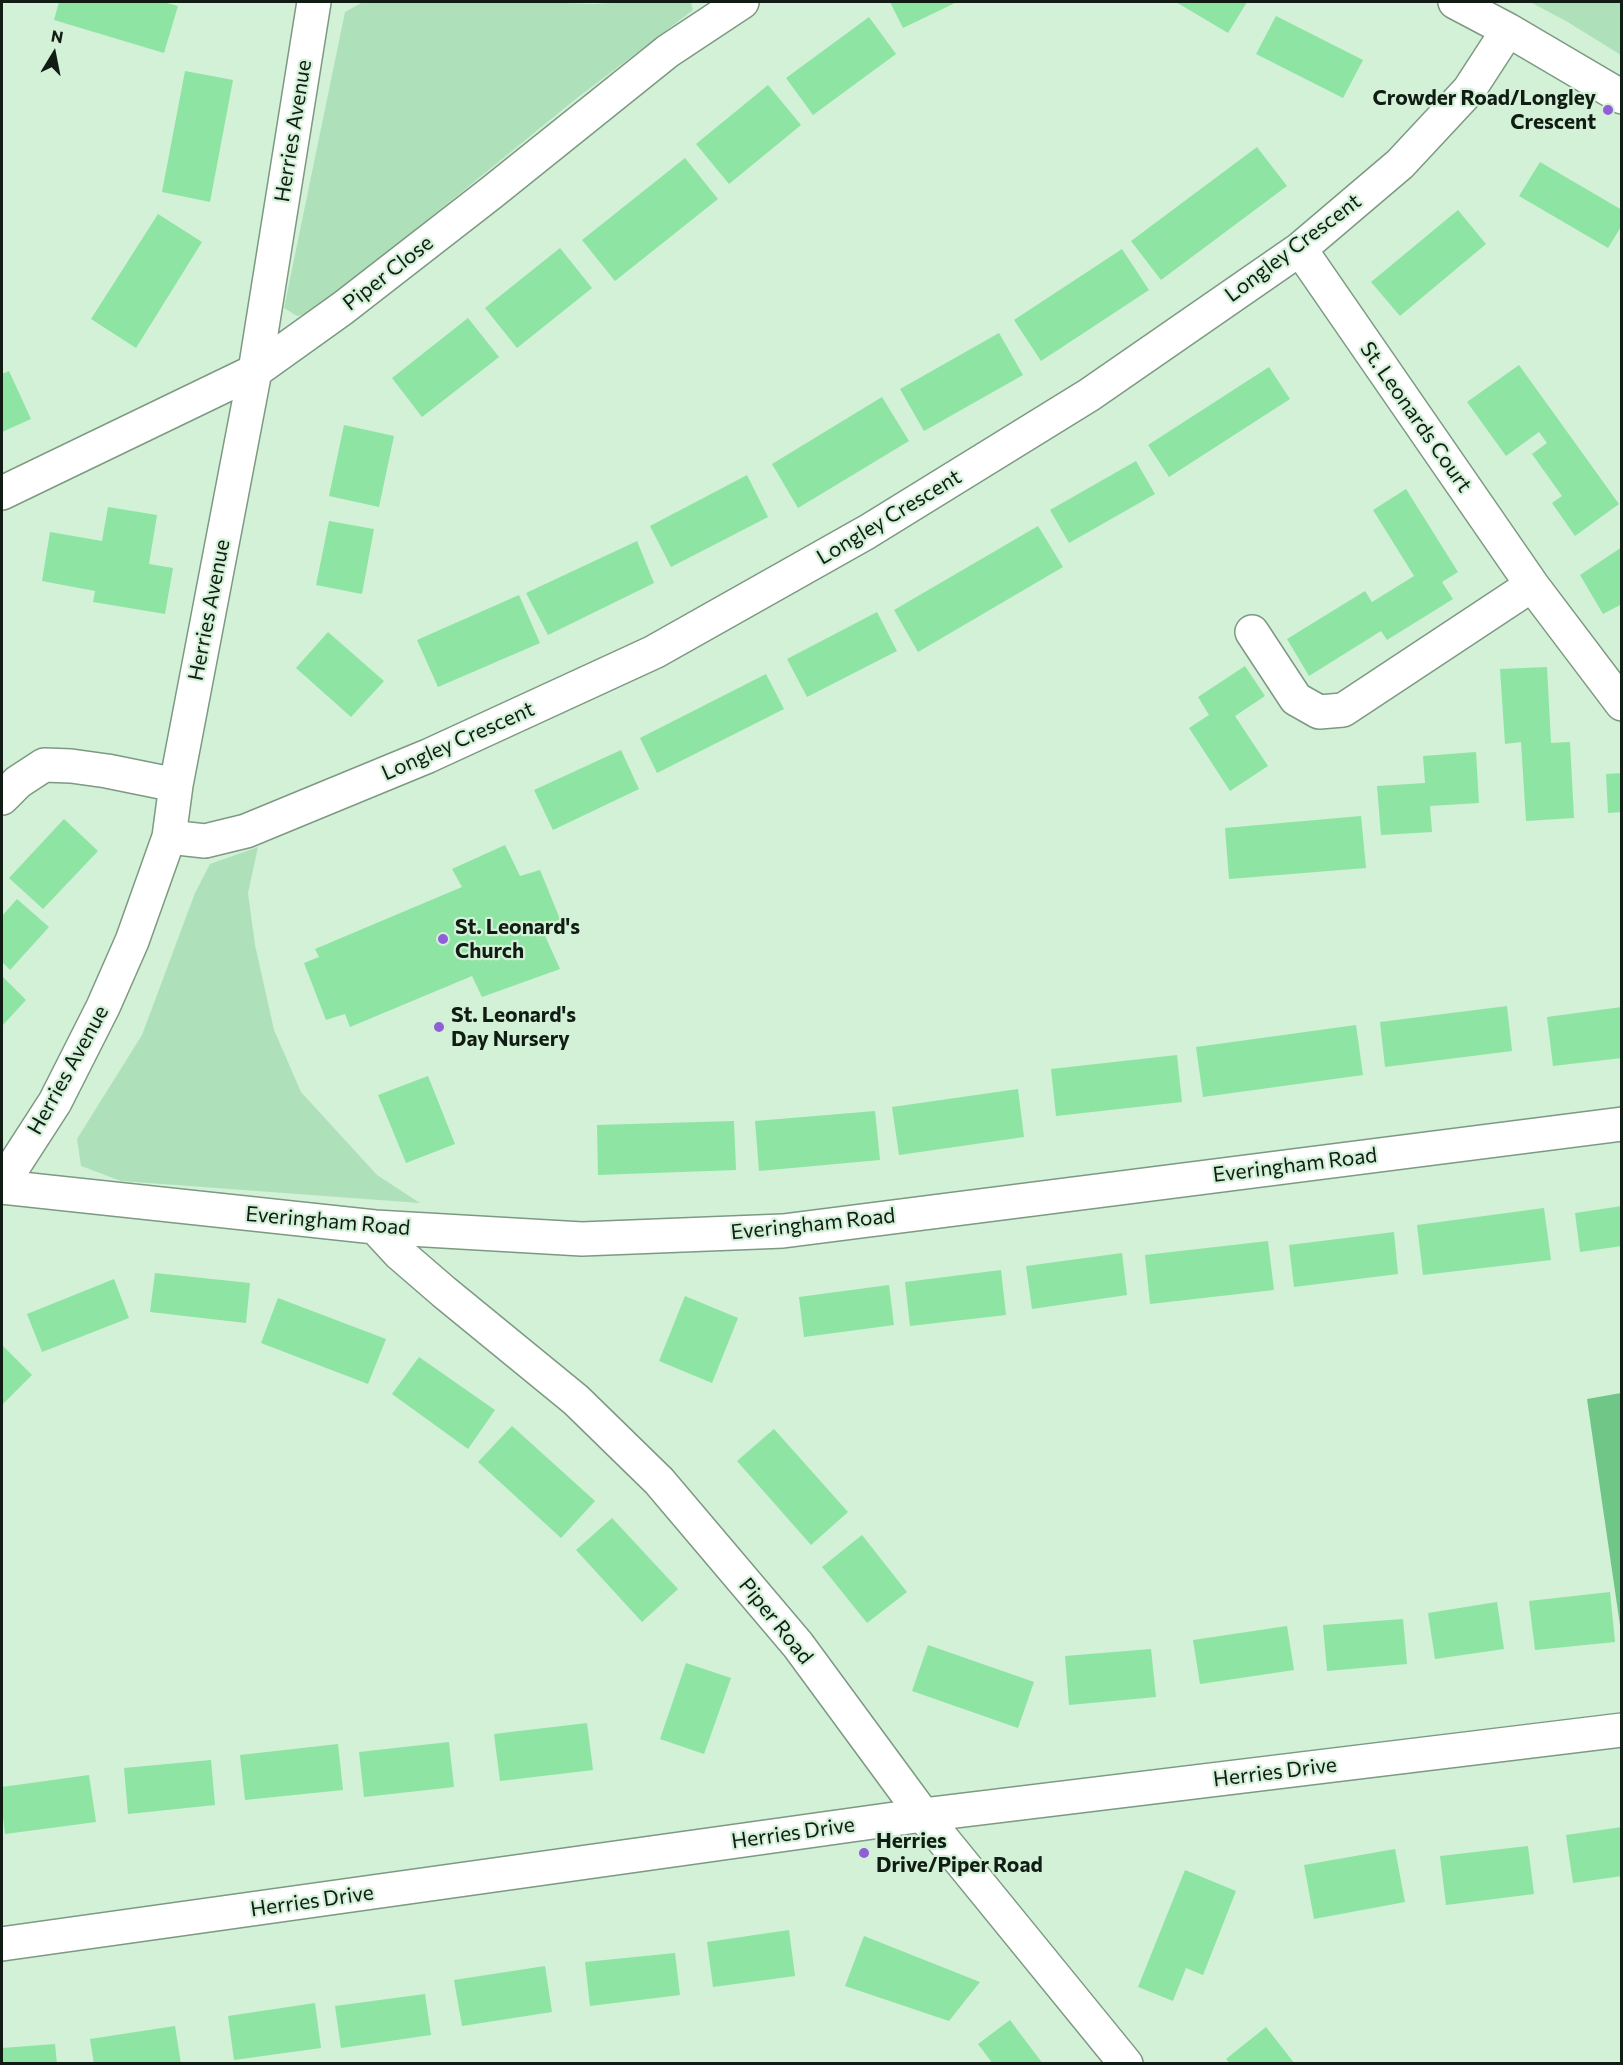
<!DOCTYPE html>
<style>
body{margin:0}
#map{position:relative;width:1623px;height:2065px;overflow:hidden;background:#d2f1d7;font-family:Commissioner,sans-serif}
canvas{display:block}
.frame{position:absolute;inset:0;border:3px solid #111c14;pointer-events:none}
.north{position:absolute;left:24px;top:24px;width:60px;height:60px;-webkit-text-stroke:4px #d2f1d7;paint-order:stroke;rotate:10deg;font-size:16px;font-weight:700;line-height:24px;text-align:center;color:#111c14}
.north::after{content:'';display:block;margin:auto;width:21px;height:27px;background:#111c14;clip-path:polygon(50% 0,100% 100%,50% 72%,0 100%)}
</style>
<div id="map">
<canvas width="1623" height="2065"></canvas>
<div class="frame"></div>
<div class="north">N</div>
</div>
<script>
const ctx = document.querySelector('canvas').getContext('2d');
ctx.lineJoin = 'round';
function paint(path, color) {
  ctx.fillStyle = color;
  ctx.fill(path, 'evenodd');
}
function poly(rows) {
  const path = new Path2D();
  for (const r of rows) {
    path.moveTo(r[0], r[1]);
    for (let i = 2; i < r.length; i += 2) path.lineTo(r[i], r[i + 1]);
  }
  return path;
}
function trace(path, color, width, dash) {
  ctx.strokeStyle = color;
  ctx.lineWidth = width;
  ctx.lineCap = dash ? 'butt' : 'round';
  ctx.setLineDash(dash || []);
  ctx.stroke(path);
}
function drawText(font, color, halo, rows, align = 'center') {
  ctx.font = font + ' Commissioner,sans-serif';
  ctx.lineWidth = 4.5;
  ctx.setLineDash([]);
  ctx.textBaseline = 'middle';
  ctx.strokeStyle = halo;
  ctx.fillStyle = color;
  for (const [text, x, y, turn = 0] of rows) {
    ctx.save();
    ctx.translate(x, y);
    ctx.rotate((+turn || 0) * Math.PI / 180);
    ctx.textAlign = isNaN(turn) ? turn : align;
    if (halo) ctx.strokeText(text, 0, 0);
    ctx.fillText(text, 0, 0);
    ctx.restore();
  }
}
const green = poly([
 [363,2,538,2,594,4,626,2,691,2,693,10,577,98,313,313,297,316,284,308,345,12],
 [1530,2,1621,2,1621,55,1566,21],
 [258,847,248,893,255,945,274,1030,301,1092,377,1175,420,1203,121,1181,81,1166,77,1139,142,1035,195,893,210,864]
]);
const forest = poly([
 [1621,1393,1622,1393,1621,1632,1587,1399]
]);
const building = poly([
 [59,2,163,2,178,6,164,53,54,20],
 [890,2,957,2,903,28],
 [1176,2,1247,2,1228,33],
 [1276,16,1363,60,1343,98,1256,54],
 [869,17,896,54,813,115,786,78],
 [185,71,233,80,210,202,162,192],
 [768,85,801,125,729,184,696,144],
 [1257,147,1287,186,1161,280,1131,241],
 [685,158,718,199,615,281,582,240],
 [1540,162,1622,210,1622,225,1608,248,1519,196],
 [1458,210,1486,244,1400,316,1371,282],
 [158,214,202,242,136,348,91,319],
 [560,248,592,288,517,348,485,308],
 [1122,249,1149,290,1041,361,1014,320],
 [468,318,499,357,422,417,392,378],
 [999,333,1023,375,924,431,900,389],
 [1519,365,1619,504,1575,536,1552,503,1562,496,1532,454,1547,443,1539,432,1506,456,1467,402],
 [1269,367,1290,399,1169,477,1148,445],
 [9,371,31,419,2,432,2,374],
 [882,397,909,441,798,508,772,464],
 [344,425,394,436,379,507,329,496],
 [1136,461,1155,494,1069,543,1050,510],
 [747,475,768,517,671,567,650,526],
 [1406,489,1458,572,1442,582,1453,599,1387,640,1381,631,1309,676,1287,639,1365,591,1372,602,1414,576,1373,510],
 [108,507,157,515,149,564,173,568,165,614,93,602,95,591,42,581,50,532,102,541],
 [329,521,374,529,362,594,316,585],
 [1038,526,1063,567,918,652,894,610],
 [637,541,654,583,548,635,526,593],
 [1622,547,1622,604,1603,614,1580,575],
 [519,595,540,643,438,687,417,640],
 [877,612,897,651,807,697,787,659],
 [328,632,384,681,351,717,296,668],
 [1245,666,1265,696,1235,716,1268,766,1230,791,1189,728,1209,715,1198,697],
 [1547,667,1551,743,1570,742,1574,818,1526,821,1521,742,1505,744,1500,669],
 [766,674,784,709,657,773,640,738],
 [621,750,639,789,553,830,534,790],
 [1476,752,1479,803,1430,806,1432,832,1381,835,1377,786,1425,783,1423,756],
 [1622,773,1622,812,1608,813,1606,774],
 [1361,816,1366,868,1229,879,1225,828],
 [64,819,98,851,43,909,9,878],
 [505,845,520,876,540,870,560,919,542,929,560,969,482,997,472,976,350,1027,345,1014,326,1020,304,963,319,957,315,949,462,887,452,869],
 [17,899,49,927,10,970,2,962,2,916],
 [2,976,26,1000,2,1026],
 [1507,1006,1512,1051,1385,1067,1380,1022],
 [1622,1007,1622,1058,1553,1066,1547,1017],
 [1356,1025,1363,1075,1203,1097,1196,1047],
 [1177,1055,1182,1102,1056,1116,1051,1069],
 [428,1076,455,1144,406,1163,378,1095],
 [1018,1089,1024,1137,899,1155,892,1107],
 [875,1111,880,1160,759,1171,755,1121],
 [734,1121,736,1170,598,1175,597,1125],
 [1622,1206,1622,1246,1580,1252,1575,1213],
 [1544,1208,1551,1260,1423,1275,1417,1225],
 [1394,1232,1398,1274,1294,1287,1289,1245],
 [1268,1241,1274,1290,1150,1304,1145,1255],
 [1122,1253,1127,1295,1032,1309,1026,1266],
 [1001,1270,1006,1315,910,1326,905,1282],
 [155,1273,250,1283,246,1323,150,1312],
 [114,1279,129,1318,42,1352,27,1314],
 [889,1285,894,1325,804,1337,799,1297],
 [685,1296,738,1318,712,1383,659,1361],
 [278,1298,386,1339,368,1384,261,1343],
 [2,1345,32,1375,2,1405],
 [419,1357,495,1410,468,1449,392,1394],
 [512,1426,595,1501,561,1538,478,1462],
 [774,1429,848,1512,811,1545,737,1461],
 [612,1518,678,1589,642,1622,576,1550],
 [862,1535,907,1592,867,1623,822,1567],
 [1610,1592,1615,1642,1535,1650,1529,1601],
 [1497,1602,1504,1649,1435,1659,1428,1613],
 [1403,1619,1407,1664,1327,1671,1323,1625],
 [1287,1626,1294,1670,1200,1684,1193,1640],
 [928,1645,1034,1682,1018,1728,912,1691],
 [1151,1649,1156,1697,1069,1705,1065,1656],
 [686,1663,731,1678,704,1754,660,1739],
 [587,1723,593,1770,500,1781,494,1734],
 [449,1742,454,1787,364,1797,359,1752],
 [338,1744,343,1790,245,1800,240,1755],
 [211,1760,215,1805,128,1814,124,1768],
 [89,1775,96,1822,5,1834,2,1808,2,1787],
 [1622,1827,1622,1876,1573,1883,1566,1835],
 [1528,1846,1534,1894,1446,1905,1440,1856],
 [1395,1849,1405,1902,1314,1919,1304,1865],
 [1185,1870,1236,1891,1203,1975,1186,1968,1173,2001,1138,1987],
 [789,1930,795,1976,713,1987,707,1942],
 [864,1936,980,1982,949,2021,845,1986],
 [675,1953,680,1995,590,2006,585,1962],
 [545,1966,552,2012,462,2026,454,1980],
 [425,1994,431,2035,341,2048,335,2006],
 [315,2003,321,2048,234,2060,228,2016],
 [1010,2020,1043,2064,993,2064,978,2044],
 [175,2026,181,2064,94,2064,90,2039],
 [1266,2027,1295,2064,1230,2064,1226,2059],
 [55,2044,57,2064,2,2064,2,2048]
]);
const minor = poly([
 [1455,2,1508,30,1622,97],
 [1300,249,1532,585,1622,704],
 [2,493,255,371,343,308,491,193,668,51,742,2],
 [1252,632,1296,699,1319,712,1343,710,1532,585],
 [2,798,18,782,44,765,71,766,107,771,176,785],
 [169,837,205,841,246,831,428,756,654,652,867,532,1089,395,1300,249,1400,164,1469,90,1508,30],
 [2,1184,55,1102,103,1007,132,941,169,837,176,785,255,371,314,2],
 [2,1187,375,1227,582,1239,783,1231,1622,1124],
 [375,1227,400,1254,444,1292,576,1400,659,1481,798,1645,923,1815,1126,2064],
 [2,1944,923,1815,1622,1730]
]);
const markers = [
 [1608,110,6,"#915ed7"],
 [443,939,6,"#915ed7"],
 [439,1027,6,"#915ed7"],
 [864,1853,6,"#915ed7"]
];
const poiNames = [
 ["Crowder Road/Longley",1596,98,"right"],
 ["Crescent",1596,122,"right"],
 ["St. Leonard's",455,927],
 ["Church",455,951],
 ["St. Leonard's",451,1015],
 ["Day Nursery",451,1039],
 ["Herries",876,1841],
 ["Drive/Piper Road",876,1865]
];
const streetNames = [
 ["Herries Avenue",293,131,-81],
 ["Longley Crescent",1293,248,-37],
 ["Piper Close",388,273,-38],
 ["St. Leonards Court",1416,417,55],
 ["Longley Crescent",889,517,-31],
 ["Herries Avenue",209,610,-79],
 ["Longley Crescent",458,741,-24],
 ["Herries Avenue",68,1070,-61],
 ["Everingham Road",1295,1165,-7],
 ["Everingham Road",328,1221,5],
 ["Everingham Road",813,1224,-6],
 ["Piper Road",776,1621,51],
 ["Herries Drive",1275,1772,-7],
 ["Herries Drive",793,1833,-8],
 ["Herries Drive",312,1901,-8]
];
paint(green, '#aee1b9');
paint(forest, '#70c686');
paint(building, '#8ee4a3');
trace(minor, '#7d9982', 36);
trace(minor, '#fff', 33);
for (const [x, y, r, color] of markers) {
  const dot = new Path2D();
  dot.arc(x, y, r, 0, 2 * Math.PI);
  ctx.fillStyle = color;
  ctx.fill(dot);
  trace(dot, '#d2f1d7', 2);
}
drawText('bold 21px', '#111c14', '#d2f1d7', poiNames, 'left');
drawText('21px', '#111c14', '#d2f1d7', streetNames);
</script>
